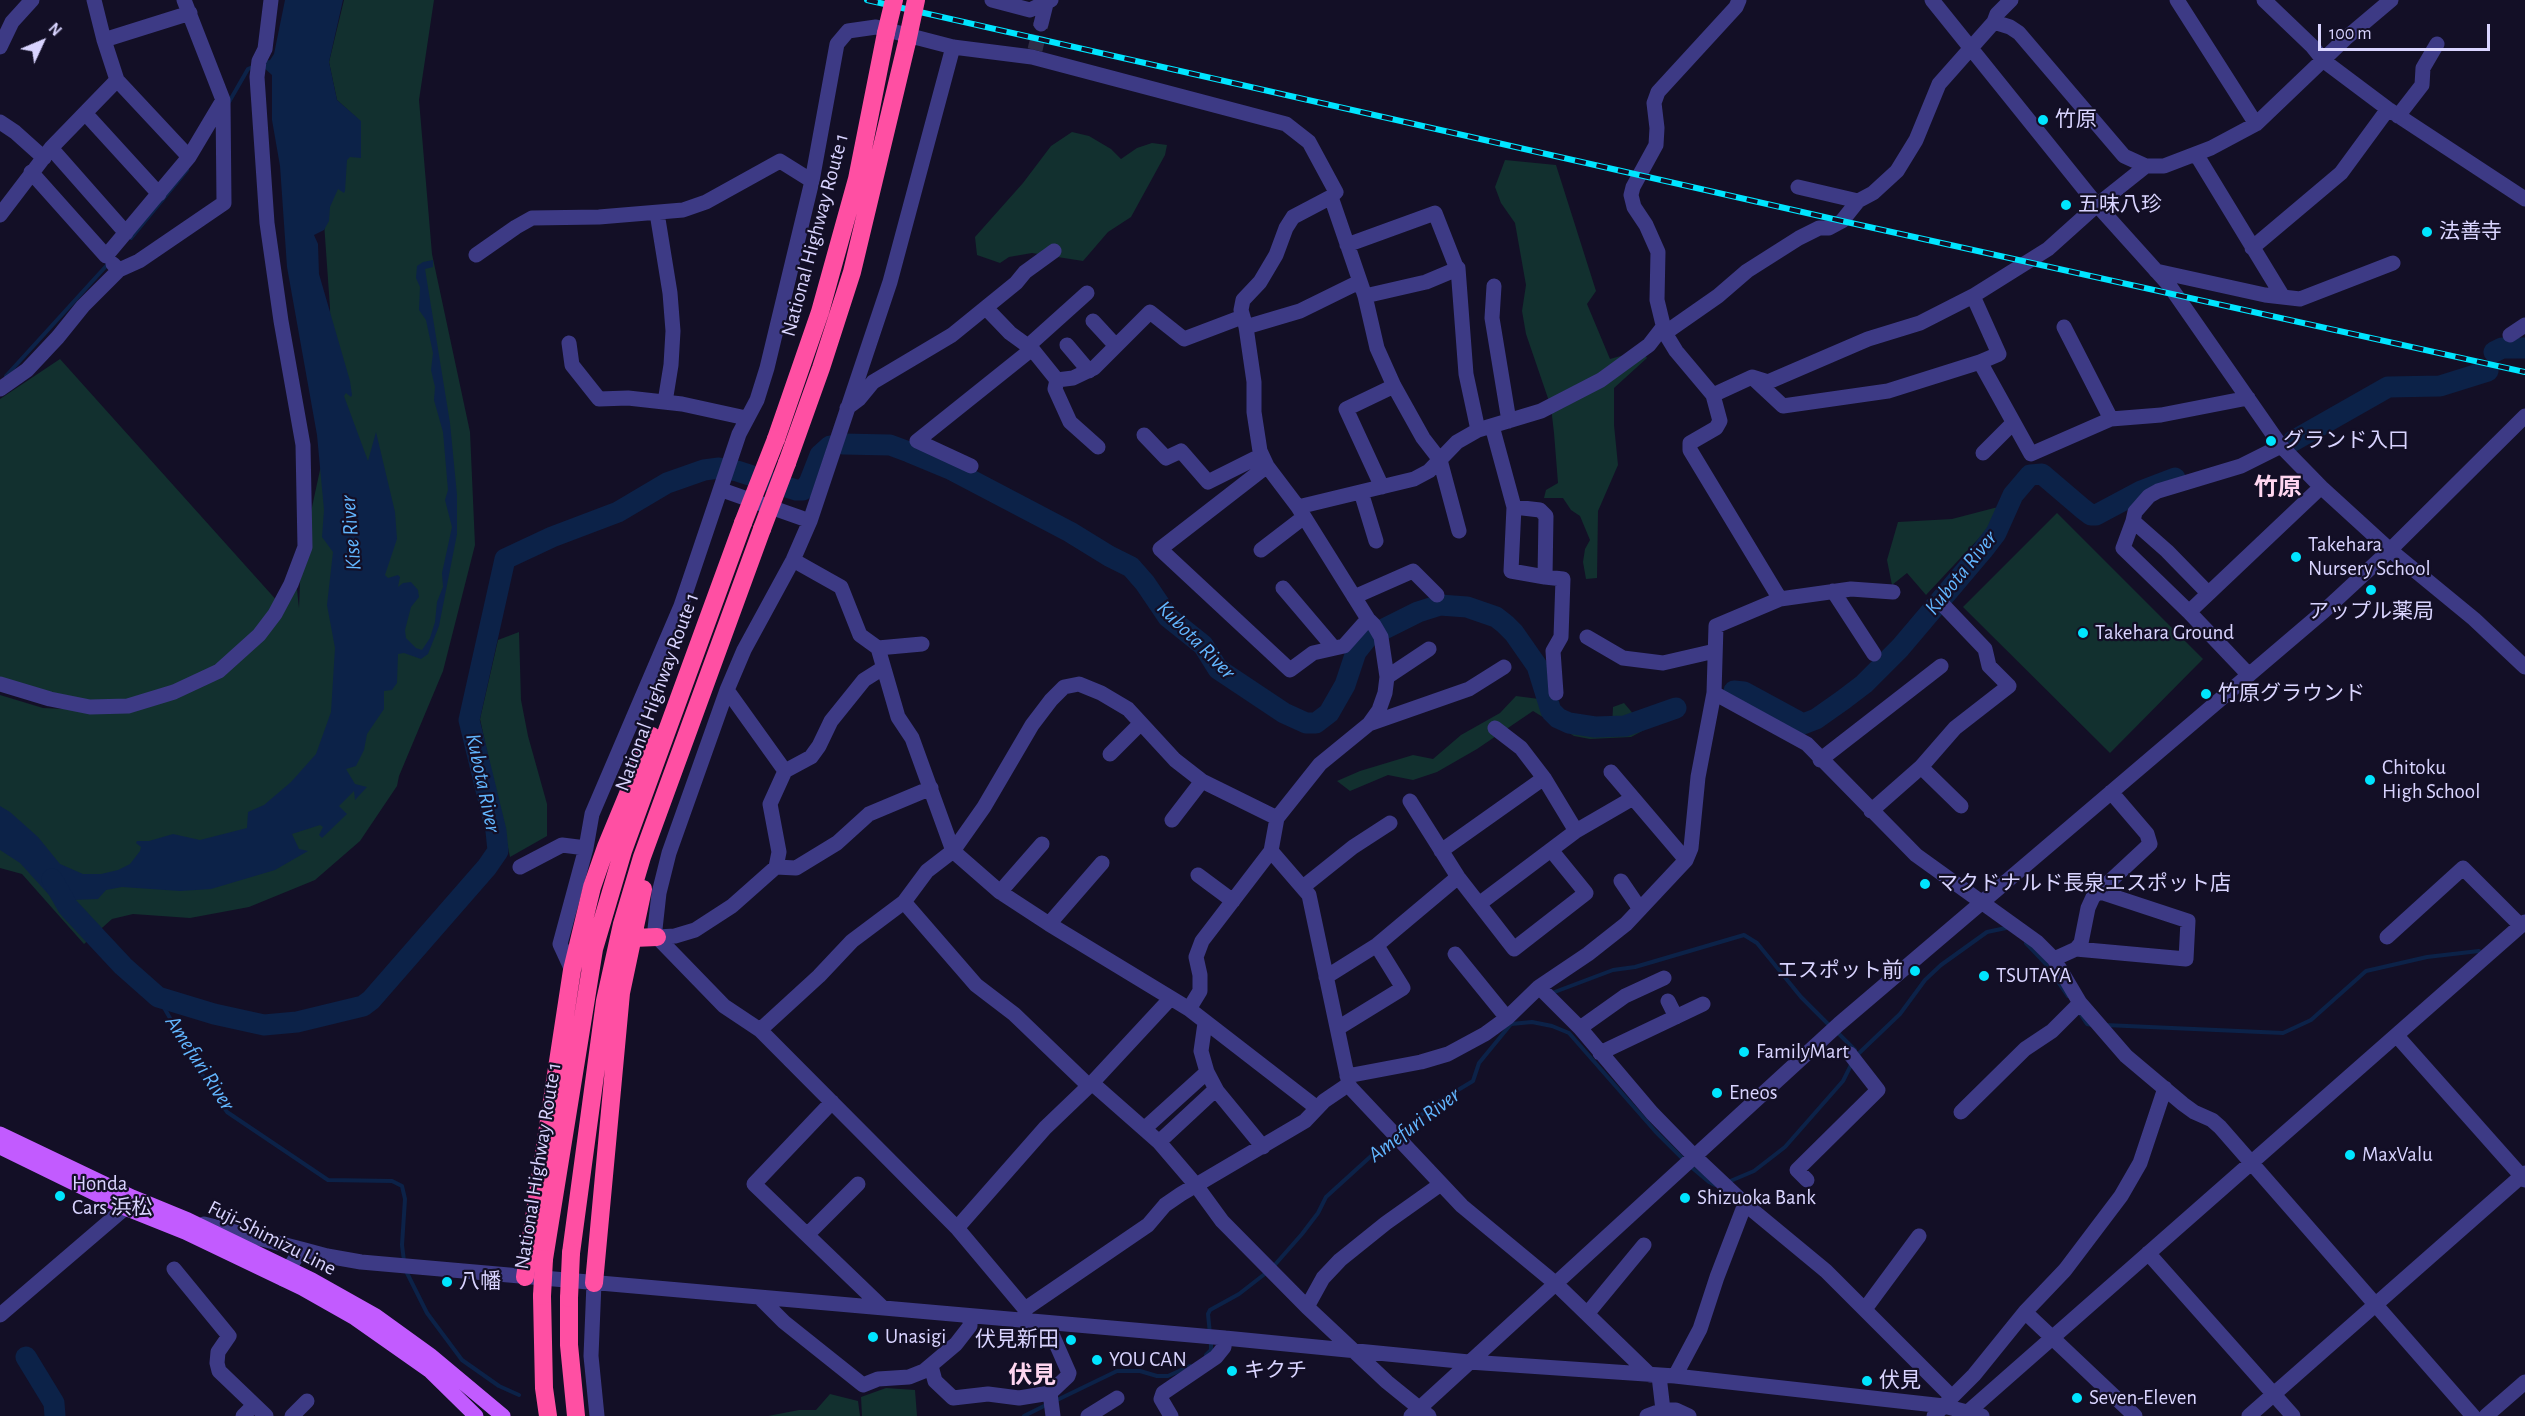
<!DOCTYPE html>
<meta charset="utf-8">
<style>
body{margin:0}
#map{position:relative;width:2525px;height:1416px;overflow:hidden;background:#130f26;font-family:"Alegreya Sans",sans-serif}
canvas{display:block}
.north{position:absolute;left:12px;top:12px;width:60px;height:60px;-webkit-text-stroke:4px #130f26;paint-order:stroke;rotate:46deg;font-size:16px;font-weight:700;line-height:24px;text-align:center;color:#d9d4ff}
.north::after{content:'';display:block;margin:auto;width:21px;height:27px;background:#d9d4ff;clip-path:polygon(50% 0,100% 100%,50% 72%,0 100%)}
.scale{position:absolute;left:2318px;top:24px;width:172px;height:27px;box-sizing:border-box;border:3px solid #d9d4ff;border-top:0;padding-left:8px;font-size:18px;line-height:21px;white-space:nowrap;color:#d9d4ff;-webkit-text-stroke:4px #130f26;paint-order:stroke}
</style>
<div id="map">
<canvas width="2525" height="1416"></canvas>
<div class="north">N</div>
<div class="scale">100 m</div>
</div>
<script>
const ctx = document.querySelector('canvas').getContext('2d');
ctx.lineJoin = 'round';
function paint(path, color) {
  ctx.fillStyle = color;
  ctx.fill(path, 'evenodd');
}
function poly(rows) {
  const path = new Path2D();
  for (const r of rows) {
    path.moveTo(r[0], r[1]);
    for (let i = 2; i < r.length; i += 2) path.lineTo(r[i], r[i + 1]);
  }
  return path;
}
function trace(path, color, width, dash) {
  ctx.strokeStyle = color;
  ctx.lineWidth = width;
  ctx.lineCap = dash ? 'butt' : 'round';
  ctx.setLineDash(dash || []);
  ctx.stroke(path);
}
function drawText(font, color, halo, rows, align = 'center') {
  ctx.font = font + ' "Alegreya Sans","Noto Sans JP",sans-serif';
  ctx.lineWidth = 4.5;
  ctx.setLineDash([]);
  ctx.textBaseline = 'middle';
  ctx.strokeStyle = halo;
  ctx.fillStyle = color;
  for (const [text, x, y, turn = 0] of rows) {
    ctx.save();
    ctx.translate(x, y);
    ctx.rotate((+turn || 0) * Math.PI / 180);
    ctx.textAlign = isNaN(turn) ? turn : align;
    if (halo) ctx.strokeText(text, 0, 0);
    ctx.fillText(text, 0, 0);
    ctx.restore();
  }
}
const green = poly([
 [344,0,434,0,419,100,432,254,470,432,475,545,443,671,399,776,397,786,360,841,315,880,249,907,190,918,133,914,112,919,84,944,22,874,0,868,0,695,43,708,131,712,64,701,0,684,0,399,60,359,279,603,296,580,299,608,301,558,331,419,330,308,322,194,358,119,337,100,329,62],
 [1072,132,1089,136,1111,149,1121,159,1137,148,1152,143,1167,145,1165,155,1131,217,1108,232,1083,261,1032,253,1009,257,1000,263,977,255,975,237,1023,183,1051,146],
 [1505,160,1556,165,1596,291,1587,304,1610,359,1642,350,1647,358,1614,388,1614,425,1618,465,1598,511,1597,578,1586,579,1583,562,1585,549,1590,540,1580,516,1571,510,1563,498,1544,498,1546,490,1558,483,1554,433,1551,407,1526,334,1522,311,1526,285,1515,223,1501,203,1495,187],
 [1998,507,1995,521,1926,595,1907,573,1892,585,1887,560,1898,522,1952,519],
 [2057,513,2203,659,2110,753,1963,607],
 [519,632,521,700,528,736,547,804,547,836,510,857,480,719,498,640],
 [1516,696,1539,699,1558,718,1569,723,1612,728,1613,707,1624,703,1646,729,1631,737,1590,739,1574,736,1533,711,1477,749,1437,772,1413,780,1388,775,1350,791,1337,781,1360,771,1413,755,1433,759,1461,735,1500,713],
 [886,1388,915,1390,917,1416,862,1416,861,1397],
 [830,1394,858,1401,860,1416,768,1416,799,1410,816,1410]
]);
const water = poly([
 [285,0,343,0,329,62,337,100,361,121,361,158,350,157,347,160,345,191,344,193,338,189,330,207,329,221,324,230,314,235,318,244,319,274,350,381,352,395,351,397,346,393,344,396,368,461,376,432,395,512,397,539,385,575,388,578,398,575,400,577,398,587,403,583,411,582,418,590,419,597,411,607,405,630,406,638,416,648,422,650,430,638,435,622,437,602,443,587,442,573,452,527,445,500,448,490,443,432,434,400,435,387,431,370,433,353,426,320,419,310,420,287,416,278,417,266,423,262,433,260,433,267,425,269,450,423,457,495,457,534,439,626,428,654,421,659,404,653,398,654,397,683,392,690,384,691,384,709,367,734,364,750,356,766,346,769,355,784,367,787,355,800,354,791,339,806,347,814,322,838,319,835,323,827,320,825,292,834,299,849,308,851,275,870,211,889,180,891,122,887,106,890,98,899,72,900,59,906,20,863,0,850,0,806,10,812,38,837,60,864,83,874,101,874,118,870,130,864,140,851,141,847,136,843,137,841,149,841,173,834,200,840,247,828,248,812,264,805,291,782,316,754,331,712,335,648,327,605,333,552,322,537,324,510,317,435,287,267,280,166,272,120,272,75,264,68,265,61,270,60,274,54]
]);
const stream = poly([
 [229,102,248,69,255,66],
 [131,238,187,170],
 [6,376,108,264],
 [2026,943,2045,963,2068,996],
 [1552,993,1613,970,1635,967,1744,935,1757,943,1801,997,1831,1027],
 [158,997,200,1071,227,1112,328,1180,392,1181,402,1186,405,1199,402,1245,404,1261],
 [2079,1012,2087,1024,2092,1025],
 [1511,1024,1532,1022,1552,1026,1569,1033,1655,1131,1685,1161],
 [2105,1025,2283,1033,2311,1020,2366,971,2427,957,2479,951],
 [1837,1032,1855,1050],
 [1855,1057,1900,1014,1925,980,1941,965,1987,932,2006,928],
 [1403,1137,1420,1116,1433,1105,1473,1081,1479,1063,1511,1024],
 [1690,1166,1709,1182,1715,1185],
 [1728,1182,1754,1171,1785,1147,1843,1081,1852,1063],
 [1272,1268,1302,1234,1318,1213,1326,1197,1381,1147,1394,1141],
 [406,1271,427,1313,462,1360,499,1386,519,1395],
 [1210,1334,1208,1314,1210,1310,1239,1294,1266,1273],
 [1206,1355,1211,1350,1211,1341],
 [1055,1401,1117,1371,1140,1371,1157,1376,1168,1376,1190,1366],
 [1024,1416,1048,1404]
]);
const river = poly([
 [2494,352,2502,348,2525,348],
 [2293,441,2388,387,2440,386,2488,371],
 [843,444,890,445,909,452,950,469,1070,532,1109,556,1131,567,1145,583,1168,617,1203,645,1218,669,1284,713,1306,723,1316,723,1329,713,1345,685,1356,652,1368,637,1418,612,1440,605,1467,607,1496,617,1505,624,1514,633,1537,666,1551,711,1558,718,1569,723,1595,727,1625,726,1676,708],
 [1734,691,1744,692,1803,724,1816,719,1843,700,1864,684,1900,648,1983,550,1996,533,2013,495,2030,475,2042,474,2083,509,2091,515,2096,515,2141,491,2175,478],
 [52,879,68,907,123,966,158,997,214,1014,264,1025,297,1022,363,1006,371,1000,487,867,498,851,496,831,469,720,505,559,552,537,618,512,667,483,704,470,719,468,737,471,796,490,803,490,809,483,820,455,830,446],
 [26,1357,54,1403,55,1416]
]);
const minorTunnel = poly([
 [1035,50,1041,24]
]);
const minor = poly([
 [992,0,1030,10,1051,0],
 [1932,0,2097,205,2169,285,2281,446,2321,487,2390,550,2474,619,2525,667],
 [2177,0,2256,124],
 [2264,0,2312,46,2324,61,2388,109,2525,199],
 [1994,22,1997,14,2011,0],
 [1041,24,1046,4],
 [104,40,190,13],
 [0,47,12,22,32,0],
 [953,47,890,282,810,521,793,560,744,650,727,690,669,853,659,893,655,929,657,937,724,1006,760,1030,957,1228,1025,1309,1025,1318],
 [117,80,189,157],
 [85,113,159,194],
 [2398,116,2422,85,2423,68,2437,44],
 [0,122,15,132,44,158],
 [51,148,126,233],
 [2196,154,2283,297],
 [31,172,106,256,189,157,223,100,184,0],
 [1798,187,1858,201,1873,193,1897,171,1916,140,1939,84,1994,22,2010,27,2019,33,2124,156,2146,166,2164,166,2211,148,2256,124,2346,38,2391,0],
 [1331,197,1365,296,1377,348,1394,386,1423,438,1440,460,1459,531],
 [657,213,670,293,673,331,671,365,665,402],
 [0,215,51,148,117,80,104,40,94,0],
 [1347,245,1435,213,1457,269,1426,282,1365,296],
 [2252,248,2341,173,2388,109],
 [476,255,516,227,532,218,599,217,683,210,706,202,780,161,812,181],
 [1458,268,1466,374,1478,430],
 [119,270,139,261,224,203,223,101],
 [2156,271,2265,295,2300,299,2393,263],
 [1494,286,1492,318,1509,421],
 [1973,296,1999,354,1980,362,2031,454,2111,419,2161,415,2248,398],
 [986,308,1010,333,1032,349,1057,380,1073,378,1094,368,1150,312,1184,339,1242,317],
 [1093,321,1116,346],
 [1246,327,1300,311,1359,282],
 [2064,327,2111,419],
 [1665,333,1718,296,1747,271,1799,238,1819,228,1829,228,1842,221,1858,201],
 [2510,335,2525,325],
 [569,343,572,365,599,399,628,398,682,404,746,418],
 [1067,345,1089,371],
 [1028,346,1087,293],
 [1754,379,1783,406,1888,391,1980,362],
 [1057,380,1055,389,1070,422,1098,447],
 [0,389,27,370,58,337,83,306,119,270,113,264],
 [1713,395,1752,377,1768,382,1868,339,1920,323,1973,296,2048,249,2097,205,2146,166],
 [847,408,859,399,873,382,952,335,1016,283,1025,272,1054,251],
 [1492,426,1514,507,1511,571,1545,577,1546,516,1540,510,1514,507],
 [1144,435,1166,458,1181,451,1208,482,1262,455],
 [1983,453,2013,423],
 [971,466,917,441,1032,349],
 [1267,466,1160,549,1290,670,1313,653,1344,646,1368,619],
 [1382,487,1346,409,1394,386],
 [722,490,810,521],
 [1361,492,1376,541],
 [1298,507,1414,479,1429,471,1457,442,1478,430,1541,411,1601,380,1649,345,1663,327],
 [2133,521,2123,548,2189,612],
 [1261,550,1304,517],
 [793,560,841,587,860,635,878,648,922,644],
 [1545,577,1563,579,1561,637,1553,651,1556,693],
 [1283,588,1334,648],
 [1833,591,1874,654],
 [2208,593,2167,551,2133,521,2135,512,2149,496,2158,491,2241,466,2281,446],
 [1354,597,1413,571,1437,595],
 [1780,599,1851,589,1893,592],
 [1587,637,1623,658,1663,663,1715,651],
 [878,648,898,717,912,738,953,851,1000,892,1049,924,1189,1009,1317,1108],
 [2249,675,2189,612,2321,487],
 [1387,677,1429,649],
 [0,684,50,699,90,707,128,706,174,692,219,671,259,635,275,614,291,584,305,547,303,445,281,321,267,223,257,77,259,61,265,49,271,0],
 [727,690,785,771],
 [1714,693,1807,744,1916,855,2037,942,2054,959,2080,1003,2126,1056,2183,1104,2194,1112,2212,1120,2220,1127,2473,1416],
 [1369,724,1469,689,1504,667],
 [1495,728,1521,748,1544,778,1576,831],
 [1110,754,1141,723],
 [1820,760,1941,666],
 [1921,767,1961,806],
 [1611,772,1686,860],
 [1410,801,1458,877,1479,904,1576,831,1633,798],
 [1871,811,1921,767,1955,728,2009,686,1989,666,1985,649,1944,606],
 [1172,820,1202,781],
 [1441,851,1544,778],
 [520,867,562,845,586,848],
 [776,867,779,852,770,804,785,771,811,757,819,746,831,721,864,680,883,668],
 [1198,875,1233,901],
 [1621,881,1640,909],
 [1303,887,1353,847,1390,823],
 [1000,892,1042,844],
 [904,902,976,985,1014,1014,1089,1086],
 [1479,904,1514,949,1586,893,1551,850],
 [1049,924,1102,863],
 [657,937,675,936,695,930,732,906,776,867,796,868,837,843,869,814,931,788],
 [2387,937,2463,868,2521,926],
 [2076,949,2186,959,2188,921,2097,891],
 [1455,954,1507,1018],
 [2054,959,2076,949,2081,943,2088,908,2093,897,2150,844,2147,834,2111,792],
 [572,970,560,944,586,848,592,814,681,606,739,434,757,400,767,368,812,181,837,44,848,31,876,27,953,47,1032,57,1286,124,1309,142,1336,192,1331,197,1293,217,1286,228,1276,255,1260,282,1243,300,1241,310,1246,327,1254,382,1254,412,1260,451,1267,466,1298,507,1368,619,1374,625,1381,637,1387,677,1385,693,1379,710,1369,724,1320,764,1277,818,1271,851,1309,895,1349,1084,1324,1101,1305,1121,1181,1194,1165,1205,1148,1225,1025,1309],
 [1326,977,1377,945,1458,877],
 [1539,987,1580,1028,1652,1113,1694,1156,1745,1204,1826,1271,1952,1397,1934,1416],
 [1668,1001,1676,1017],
 [1189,1009,1200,991,1200,975,1196,957,1202,941,1271,851],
 [1205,1023,1201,1051,1207,1072,1217,1091,1263,1147],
 [1338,1028,1403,988,1377,946],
 [1580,1028,1625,996,1664,978],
 [760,1030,819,976,852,941,904,902,927,871,953,851,984,807,1032,725,1051,700,1064,687,1079,684,1101,693,1128,709,1175,760,1202,781,1277,818],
 [2397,1036,2525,1180],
 [1600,1053,1703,1004],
 [1347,1076,1421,1062,1448,1054,1485,1034,1507,1018,1539,987,1588,954,1626,924,1686,860,1691,848,1698,777,1714,693,1716,626,1780,599,1690,450,1690,443,1716,428,1720,421,1713,395,1676,351,1665,333,1657,300,1658,252,1646,225,1634,207,1631,195,1633,187,1656,145,1657,128,1654,103,1658,92,1736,7,1739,0],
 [1092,1083,1159,1142,1195,1184,1222,1221,1307,1307,1387,1382,1429,1416],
 [1348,1085,1462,1206,1555,1283,1650,1375],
 [832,1102,754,1184,883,1308],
 [1961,1112,2025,1049,2052,1031,2080,1003],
 [1144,1129,1207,1072],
 [1159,1142,1216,1089],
 [1807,1180,1797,1170,1878,1090,1850,1054],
 [204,1224,301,1249],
 [957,1228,1045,1128,1092,1083,1170,999],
 [807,1235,858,1184],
 [2148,1253,2293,1416],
 [174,1269,229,1336,218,1352,217,1363,219,1371,266,1416],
 [283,1279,301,1249,327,1256,361,1262,1225,1338,1469,1362,1675,1376,1944,1406,1982,1416],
 [594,1283,591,1356,597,1416],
 [760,1298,784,1322,863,1385,878,1379,909,1377,924,1371,956,1344,970,1326,970,1316],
 [1307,1307,1323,1278,1340,1260,1386,1223,1441,1184],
 [1865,1309,1919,1236],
 [2025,1312,2135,1416],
 [1587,1314,1644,1245],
 [0,1315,125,1208,130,1199],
 [1047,1323,1069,1373,1068,1376,1050,1393,1053,1416],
 [931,1366,935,1381,953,1398,988,1394,1019,1398,1050,1393],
 [1659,1376,1663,1410],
 [1675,1376,1700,1329,1717,1277,1745,1204],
 [1952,1397,1974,1375,2025,1312,2065,1270,2121,1196,2140,1163,2165,1088],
 [1968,1412,2525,922],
 [243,1416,254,1405],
 [292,1416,307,1401],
 [1088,1416,1117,1398],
 [1171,1416,1161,1399,1163,1393,1216,1357,1224,1347,1225,1338],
 [1411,1416,1839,1024,2324,611,2390,550,2525,416],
 [1647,1416,1663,1410,1676,1410,1689,1416],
 [2249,1416,2525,1173],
 [2486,1416,2525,1382]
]);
const major = poly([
 [0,1134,132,1197,188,1220,312,1280,376,1316,430,1355,503,1416],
 [0,1147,125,1208,185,1232,302,1288,355,1318,429,1370,476,1416]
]);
const highway = poly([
 [776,439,820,312,857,179,886,33],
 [787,463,821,368,852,272,907,42],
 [633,938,657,937],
 [571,1253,605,1001,622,924,642,857,762,529],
 [544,1259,594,949,623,851,743,523],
 [525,1277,572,970,592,887,606,847,652,736],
 [594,1283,621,993,643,889],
 [542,1296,544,1388,548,1416],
 [569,1298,569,1345,576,1416]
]);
const rail = poly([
 [867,0,1842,221,2525,372]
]);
const highwayBridge = poly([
 [886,33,894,0],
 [907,42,916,0],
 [743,523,776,439],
 [762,529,787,463],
 [542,1296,544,1259],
 [569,1298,571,1253]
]);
const markers = [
 [2043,120,6,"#00e5ff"],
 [2066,205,6,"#00e5ff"],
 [2427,232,6,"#00e5ff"],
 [2271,441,6,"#00e5ff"],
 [2296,557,6,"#00e5ff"],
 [2371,590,6,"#00e5ff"],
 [2083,633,6,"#00e5ff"],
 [2206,694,6,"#00e5ff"],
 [2370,780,6,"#00e5ff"],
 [1925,884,6,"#00e5ff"],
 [1915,971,6,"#00e5ff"],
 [1984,976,6,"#00e5ff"],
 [1744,1052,6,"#00e5ff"],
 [1717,1093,6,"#00e5ff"],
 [2350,1155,6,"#00e5ff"],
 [60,1196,6,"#00e5ff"],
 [1685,1198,6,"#00e5ff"],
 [447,1282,6,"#00e5ff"],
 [873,1337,6,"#00e5ff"],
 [1071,1340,6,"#00e5ff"],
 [1097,1360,6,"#00e5ff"],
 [1232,1371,6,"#00e5ff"],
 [1867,1381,6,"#00e5ff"],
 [2077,1398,6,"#00e5ff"]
];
const poiNames = [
 ["竹原",2055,120],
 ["五味八珍",2078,205],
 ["法善寺",2439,232],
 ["グランド入口",2283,441],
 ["Takehara",2308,545],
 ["Nursery School",2308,569],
 ["アップル薬局",2371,612,"center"],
 ["Takehara Ground",2095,633],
 ["竹原グラウンド",2218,694],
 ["Chitoku",2382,768],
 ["High School",2382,792],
 ["マクドナルド長泉エスポット店",1937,884],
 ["エスポット前",1903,971,"right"],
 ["TSUTAYA",1996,976],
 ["FamilyMart",1756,1052],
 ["Eneos",1729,1093],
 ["MaxValu",2362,1155],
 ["Honda",72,1184],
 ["Cars 浜松",72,1208],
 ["Shizuoka Bank",1697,1198],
 ["八幡",459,1282],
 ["Unasigi",885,1337],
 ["伏見新田",1059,1340,"right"],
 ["YOU CAN",1109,1360],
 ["キクチ",1244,1371],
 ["伏見",1879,1381],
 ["Seven-Eleven",2089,1398]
];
const streetNames = [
 ["National Highway Route 1",815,235,-75],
 ["National Highway Route 1",657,692,-70],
 ["National Highway Route 1",538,1166,-81],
 ["Fuji-Shimizu Line",272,1238,27]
];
const waterNames = [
 ["Kise River",351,533,-95],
 ["Kubota River",1961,573,-51],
 ["Kubota River",1196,640,45],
 ["Kubota River",483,783,78],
 ["Amefuri River",200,1063,57],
 ["Amefuri River",1414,1125,-37]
];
const quarterNames = [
 ["竹原",2278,488],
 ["伏見",1032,1376]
];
paint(green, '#12302f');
paint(water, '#0c2248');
trace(stream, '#0c2248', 4);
trace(river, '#0c2248', 21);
trace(minorTunnel, '#312d47', 15, [15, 8]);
trace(minor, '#3d3a85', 15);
trace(major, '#c25bff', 15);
trace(highway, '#ff4fa3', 18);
trace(rail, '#00e5ff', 6);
trace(rail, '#130f26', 4, [11]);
trace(highwayBridge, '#ff4fa3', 18);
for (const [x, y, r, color] of markers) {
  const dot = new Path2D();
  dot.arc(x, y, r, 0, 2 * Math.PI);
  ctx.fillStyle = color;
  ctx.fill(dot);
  trace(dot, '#130f26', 2);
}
drawText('21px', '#d9d4ff', '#130f26', poiNames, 'left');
drawText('21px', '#d9d4ff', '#130f26', streetNames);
drawText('italic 22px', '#62b6ff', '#130f26', waterNames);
drawText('bold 24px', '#ffd6f0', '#130f26', quarterNames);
</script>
